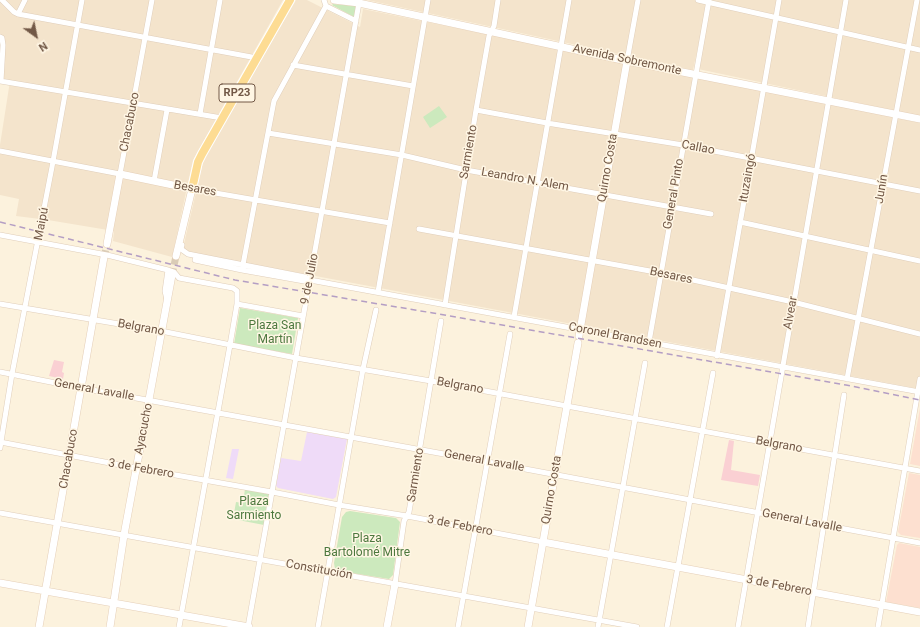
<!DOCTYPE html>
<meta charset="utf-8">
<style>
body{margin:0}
#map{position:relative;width:920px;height:627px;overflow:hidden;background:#fcf2dd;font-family:Roboto,sans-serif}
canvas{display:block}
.north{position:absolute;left:16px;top:16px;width:40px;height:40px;-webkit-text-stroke:3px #fff6e4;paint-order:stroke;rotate:147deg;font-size:11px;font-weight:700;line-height:16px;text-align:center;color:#725846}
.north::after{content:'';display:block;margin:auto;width:14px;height:18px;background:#725846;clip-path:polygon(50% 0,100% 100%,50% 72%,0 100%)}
</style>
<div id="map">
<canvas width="920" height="627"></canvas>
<div class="north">N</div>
</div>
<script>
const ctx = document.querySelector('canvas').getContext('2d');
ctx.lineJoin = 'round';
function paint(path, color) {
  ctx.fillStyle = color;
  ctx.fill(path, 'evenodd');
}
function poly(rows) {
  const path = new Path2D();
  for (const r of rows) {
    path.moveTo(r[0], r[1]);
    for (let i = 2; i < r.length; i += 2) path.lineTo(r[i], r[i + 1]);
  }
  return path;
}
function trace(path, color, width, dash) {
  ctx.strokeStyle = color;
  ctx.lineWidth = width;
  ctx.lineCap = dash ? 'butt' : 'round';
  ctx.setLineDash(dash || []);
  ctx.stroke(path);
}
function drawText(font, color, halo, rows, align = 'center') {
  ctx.font = font + ' Roboto,sans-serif';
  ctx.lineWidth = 3;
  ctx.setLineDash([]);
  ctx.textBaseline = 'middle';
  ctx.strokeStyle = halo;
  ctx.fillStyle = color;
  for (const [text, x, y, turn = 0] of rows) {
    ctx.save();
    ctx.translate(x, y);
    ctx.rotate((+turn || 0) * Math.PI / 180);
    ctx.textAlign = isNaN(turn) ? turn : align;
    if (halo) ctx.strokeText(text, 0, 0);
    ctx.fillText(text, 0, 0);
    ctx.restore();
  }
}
const residential = poly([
 [0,0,283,0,193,160,172,257,113,241,114,231,48,220,16,216,19,199,0,195,0,145,10,81,0,79],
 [296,0,307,0,360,27,363,9,920,123,920,389,187,252,183,248,204,158],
 [367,0,708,0,693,70],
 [712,0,920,0,920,116,698,69]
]);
const commercial = poly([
 [920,408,920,466,910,464],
 [909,473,920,475,920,538,901,535,898,532],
 [899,543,920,547,920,608,886,602,897,545]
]);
const education = poly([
 [307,432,347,439,336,497,333,499,278,488,276,486,281,458,301,461],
 [232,449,239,449,233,479,226,478]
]);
const medical = poly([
 [54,360,64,362,62,372,64,373,63,379,49,376],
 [729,440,734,441,731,470,760,475,758,486,721,480]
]);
const green = poly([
 [333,4,356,6,357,8,354,17,332,5],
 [439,106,447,117,430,128,423,117],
 [240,308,298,318,292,354,234,344],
 [245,489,269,494,264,525,233,519,236,502,243,503],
 [350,511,396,518,400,522,393,575,389,579,339,571,335,569,334,563,342,517,346,512]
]);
const secondaryTunnel = poly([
 [104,257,107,244],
 [172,275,176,256]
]);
const street = poly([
 [2,0,14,12,18,14,257,58],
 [324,0,326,6,356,21],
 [698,0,920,50],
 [18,14,25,0],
 [0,37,2,38,3,45,1,81],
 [627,61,638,0],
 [293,65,413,86],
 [0,81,222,118],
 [476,110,547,123,683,145,920,191],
 [200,114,220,0],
 [268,133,402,155,466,170,711,214],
 [0,151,120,174,152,0],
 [154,181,167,110],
 [192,189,390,223],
 [740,222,920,261],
 [419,229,661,273,793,302,920,334],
 [0,235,107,255,168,270,174,272,179,278,233,288,237,291,237,304,230,345,179,627],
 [182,245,181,249,188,254,305,277,310,280,920,392],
 [196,256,195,260,242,270,304,281,310,280],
 [242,270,274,101,326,6],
 [378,292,428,0],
 [167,300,165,291,168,270],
 [0,304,161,331,296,358,431,381,920,471],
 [237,304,303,316],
 [445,305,476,110,489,36,494,26,498,0],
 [514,317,569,0],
 [649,342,709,0],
 [717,356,779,0],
 [0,372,81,388,488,462,920,543],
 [847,379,917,0],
 [0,442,136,468,272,492,339,505,407,516,543,542],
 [0,448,12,374,52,167,82,0],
 [0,513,637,627],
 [395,584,404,521,409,512,441,321],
 [248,627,359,3],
 [318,627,363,369,376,310],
 [458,627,510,334],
 [598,627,645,363],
 [667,627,713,373],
 [738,627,846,0],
 [808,627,844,395],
 [878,627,920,379]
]);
const secondary = poly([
 [334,0,359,3,627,61,920,119],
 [107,244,120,174,192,189,176,256],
 [579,336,627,61],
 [543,542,920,612],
 [0,583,249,627],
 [39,627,104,257],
 [110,627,124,535,172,275],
 [387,627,395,584],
 [528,627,578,343]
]);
const primary = poly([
 [192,189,198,162,202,154,290,0]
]);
const rail = poly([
 [0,222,235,280,433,313,846,385,920,400]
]);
const shields = [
 [237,93,36]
];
const shieldNames = [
 ["RP23",237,93]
];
const streetNames = [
 ["Avenida Sobremonte",627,60,12],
 ["Chacabuco",130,122,-79],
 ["Callao",698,148,11],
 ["Sarmiento",469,152,-80],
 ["Quirno Costa",608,168,-80],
 ["Ituzaingó",748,178,-80],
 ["Leandro N. Alem",525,180,10],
 ["Besares",195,189,10],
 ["Junín",882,189,-80],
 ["General Pinto",674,194,-80],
 ["Maipú",42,224,-79],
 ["Besares",671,276,12],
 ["9 de Julio",310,279,-79],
 ["Alvear",791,313,-80],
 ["Belgrano",141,328,10],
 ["Coronel Brandsen",615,336,11],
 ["Belgrano",460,386,10],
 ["General Lavalle",94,390,10],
 ["Ayacucho",144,429,-79],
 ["Belgrano",779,445,10],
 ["Chacabuco",69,459,-80],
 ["General Lavalle",484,461,10],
 ["3 de Febrero",141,469,10],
 ["Sarmiento",416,475,-81],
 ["Quirno Costa",552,490,-80],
 ["General Lavalle",802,521,11],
 ["3 de Febrero",460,526,11],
 ["Constitución",319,570,10],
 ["3 de Febrero",779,586,11]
];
const parkNames = [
 ["Plaza San",275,326],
 ["Martín",275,340],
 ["Plaza",254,502],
 ["Sarmiento",254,516],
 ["Plaza",367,539],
 ["Bartolomé Mitre",367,553]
];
paint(residential, '#f4e4cc');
paint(commercial, '#fde0d0');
paint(education, '#efdbf8');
paint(medical, '#fad0d3');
paint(green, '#cce9bd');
trace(secondaryTunnel, '#daccb7', 7, [7, 3.5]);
trace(street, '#e0ceba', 6);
trace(secondary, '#e5cfb8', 8);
trace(primary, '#fff', 10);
trace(street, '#fff', 5);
trace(secondary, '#fff', 7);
trace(primary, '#fddc93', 8);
trace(rail, '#b49ec4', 1.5, [6, 4]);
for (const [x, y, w] of shields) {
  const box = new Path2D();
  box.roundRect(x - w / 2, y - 9, w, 18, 3);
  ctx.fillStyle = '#fff6e4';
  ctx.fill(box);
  trace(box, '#725846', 1);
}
drawText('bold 11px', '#725846', null, shieldNames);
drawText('12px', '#725846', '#fff6e4', streetNames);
drawText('12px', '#4c783e', '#fff6e4', parkNames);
</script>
